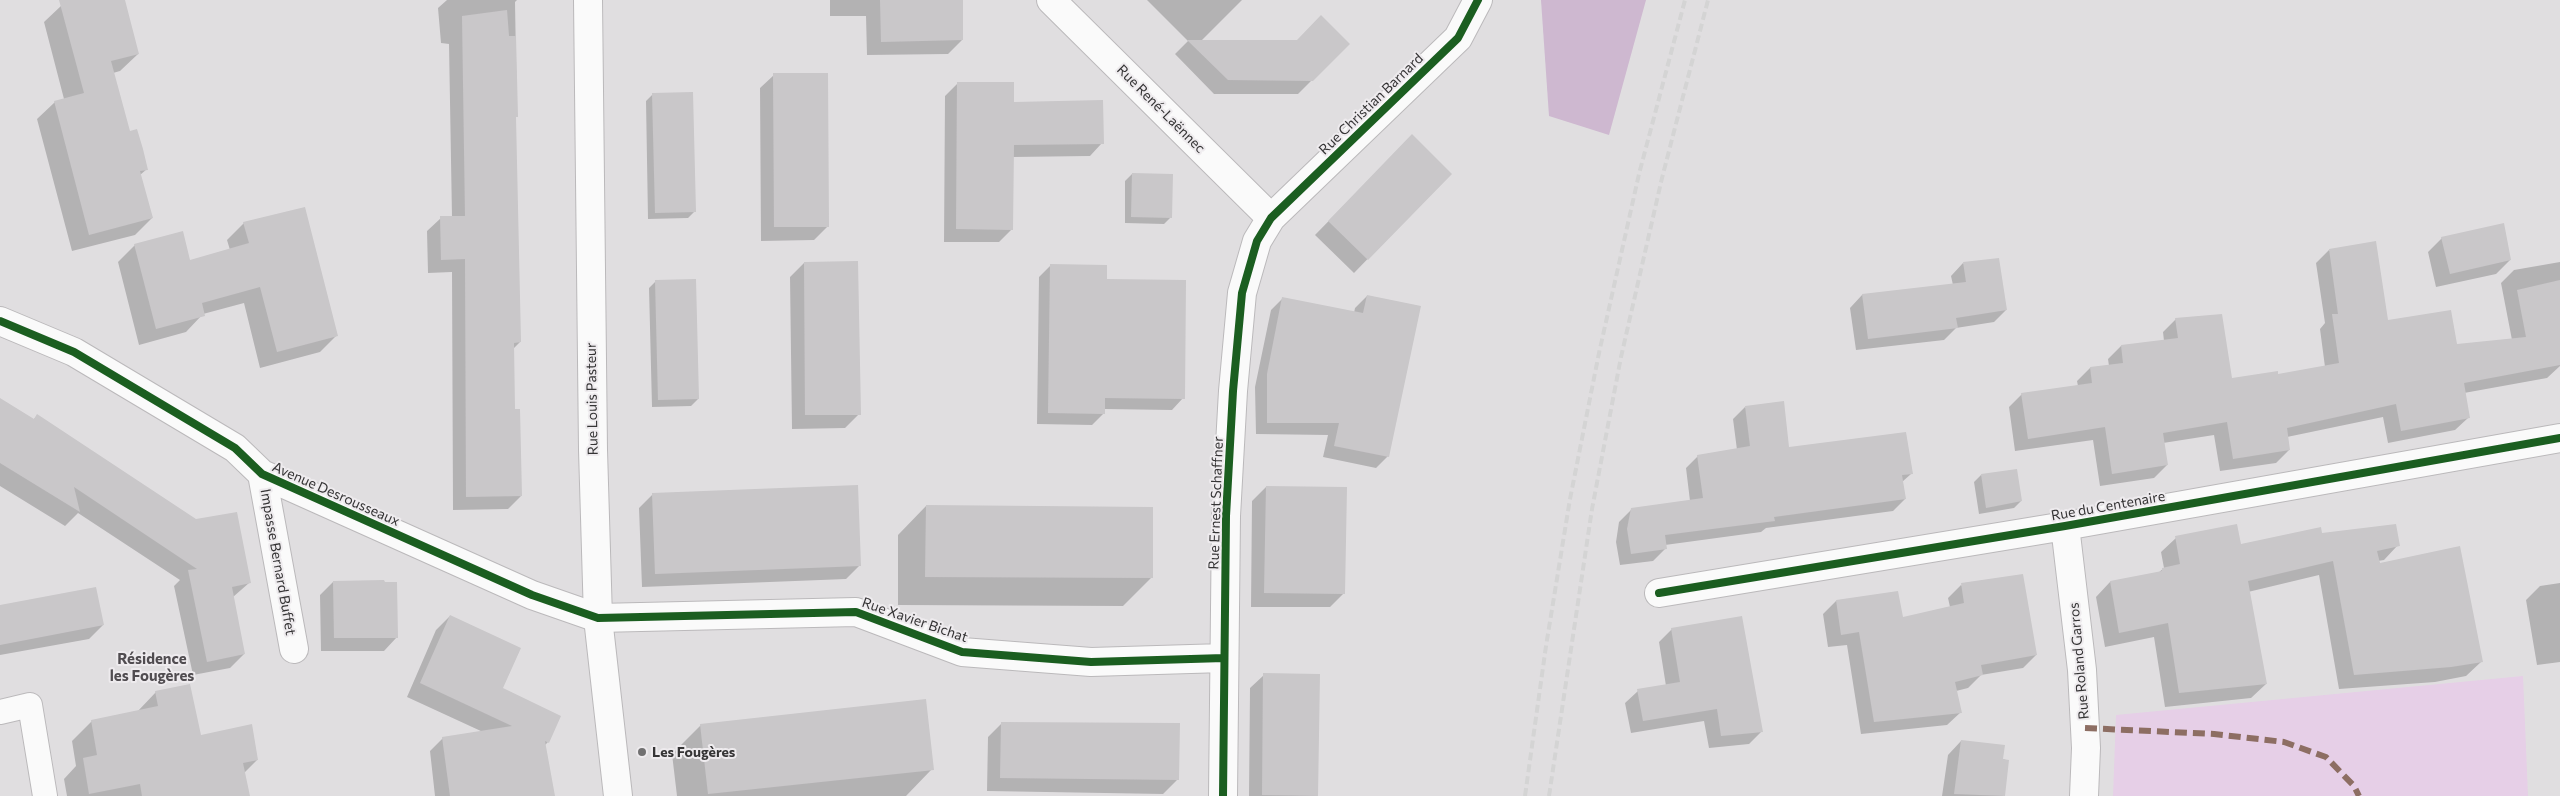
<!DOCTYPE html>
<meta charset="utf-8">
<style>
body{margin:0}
canvas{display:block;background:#e0dee0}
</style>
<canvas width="2560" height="796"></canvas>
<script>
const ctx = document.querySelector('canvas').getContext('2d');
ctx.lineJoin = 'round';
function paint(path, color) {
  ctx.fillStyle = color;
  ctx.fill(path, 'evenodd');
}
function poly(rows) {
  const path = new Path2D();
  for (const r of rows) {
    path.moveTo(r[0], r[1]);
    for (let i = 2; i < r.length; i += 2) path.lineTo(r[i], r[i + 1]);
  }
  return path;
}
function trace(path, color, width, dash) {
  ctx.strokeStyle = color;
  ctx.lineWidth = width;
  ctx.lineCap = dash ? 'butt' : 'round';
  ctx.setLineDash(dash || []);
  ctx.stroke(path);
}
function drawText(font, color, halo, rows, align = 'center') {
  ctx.font = font + ' Commissioner,sans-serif';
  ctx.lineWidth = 4;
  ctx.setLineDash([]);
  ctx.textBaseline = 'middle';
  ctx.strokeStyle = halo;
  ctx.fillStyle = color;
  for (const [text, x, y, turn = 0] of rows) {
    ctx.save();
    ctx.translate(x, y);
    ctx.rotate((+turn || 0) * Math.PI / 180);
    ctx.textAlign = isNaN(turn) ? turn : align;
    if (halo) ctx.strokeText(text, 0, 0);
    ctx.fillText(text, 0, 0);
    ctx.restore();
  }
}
const green = poly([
 [2523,676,2528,796,2113,796,2116,715]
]);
const forest = poly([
 [1541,0,1646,0,1609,135,1549,116]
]);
const shadow = poly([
 [60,0,124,0,138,54,120,71,113,73,129,132,147,169,140,175,152,218,135,235,72,251,37,119,55,102,64,99,44,22,62,5],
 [447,0,517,0,515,2,517,116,514,119,520,342,513,349,513,410,521,496,508,509,453,510,452,272,428,273,427,231,441,218,452,218,449,44,441,43,438,8],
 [830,0,962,0,962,40,948,54,867,55,866,16,830,16],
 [1147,0,1242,0,1201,41,1348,44,1298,94,1214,94,1175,54,1188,41],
 [774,75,828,226,814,240,761,241,760,88],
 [958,83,1013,103,1102,143,1090,156,1013,157,1012,229,999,242,944,242,945,96],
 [653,94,695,211,688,218,648,219,646,101],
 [1412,136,1450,174,1354,273,1315,235],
 [1132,174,1171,217,1164,224,1125,223,1125,181],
 [244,223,337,335,320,352,260,368,244,303,203,314,186,332,139,345,118,262,135,245,190,261,230,250,227,240],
 [2442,238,2510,260,2496,274,2436,287,2428,252],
 [2329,250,2387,322,2456,346,2512,340,2501,283,2514,270,2560,262,2560,366,2547,378,2464,393,2468,418,2455,430,2388,443,2383,417,2287,437,2289,450,2276,463,2220,471,2214,435,2163,443,2167,465,2154,478,2100,486,2093,440,2015,451,2009,407,2022,394,2078,386,2077,381,2090,368,2109,366,2108,359,2121,346,2164,341,2163,332,2176,319,2231,379,2277,375,2325,367,2320,329,2325,323,2316,263],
 [804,263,859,414,845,428,792,429,790,277],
 [1963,263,2006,310,1994,322,1956,328,1944,340,1856,350,1850,308,1862,295,1953,285,1951,276],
 [1051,265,1106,280,1183,398,1172,410,1104,409,1104,413,1092,425,1037,424,1039,277],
 [656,281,698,399,691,406,652,407,649,288],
 [1367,296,1388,456,1376,468,1323,457,1328,435,1256,434,1255,387,1271,310,1283,298,1354,313,1355,308],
 [0,403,33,420,37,416,249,583,233,597,244,654,230,668,193,675,174,586,180,580,78,513,65,526,0,486],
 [1745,407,1788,449,1911,474,1902,482,1905,499,1893,511,1766,528,1761,532,1665,545,1665,549,1653,561,1620,565,1616,542,1619,522,1631,510,1690,501,1686,468,1698,456,1737,450,1733,419],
 [1981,475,2021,501,2014,508,1979,514,1974,482],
 [1266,487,1344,593,1330,607,1251,607,1252,501],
 [653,494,860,565,846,579,642,587,639,508],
 [926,506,1151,578,1123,606,898,605,898,535],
 [2321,534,2398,545,2384,560,2378,561,2481,662,2466,676,2435,682,2339,689,2319,575,2248,592,2266,684,2251,698,2165,707,2154,637,2105,647,2096,597,2110,582,2158,573,2164,568,2161,552,2176,538,2240,545],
 [333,582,397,637,384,651,321,651,320,595],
 [2560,583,2560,662,2537,665,2526,600,2540,586],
 [1961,585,2036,655,2023,668,1981,675,1968,688,1956,691,1961,712,1947,725,1861,734,1847,645,1828,647,1823,614,1836,601,1902,619,1950,607,1948,598],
 [0,606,103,625,89,639,0,655],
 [450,616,501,689,548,742,545,745,553,796,435,796,430,751,443,738,483,732,407,697,436,630],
 [1672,629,1761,732,1749,744,1709,748,1704,721,1631,733,1625,703,1638,691,1666,686,1659,642],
 [1264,675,1319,675,1317,796,1249,796,1250,688],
 [156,692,200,736,257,760,244,773,249,796,67,796,64,779,76,766,72,741,92,721,137,712],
 [1002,723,1177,780,1163,794,987,791,988,737],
 [701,725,932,769,906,796,677,796,672,754],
 [1961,741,2008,761,2003,796,1942,796,1948,755]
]);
const building = poly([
 [59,0,125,0,139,54,111,61,130,131,137,129,143,149,148,170,140,171,153,218,89,235,54,101,84,93],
 [880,0,963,0,963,40,881,42],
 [507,10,509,36,516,36,518,117,516,117,521,342,514,343,515,409,520,409,522,496,466,497,465,259,441,260,440,216,465,216,462,16],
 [1321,15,1350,44,1313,81,1228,80,1187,40,1297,40],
 [773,73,828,73,829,227,774,227],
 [957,82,1014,82,1014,102,1103,100,1104,144,1014,145,1013,230,956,229],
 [693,92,696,212,655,213,652,93],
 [1412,134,1452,174,1368,260,1328,221],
 [1132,173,1173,174,1172,218,1131,217],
 [305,207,338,336,277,352,260,287,202,303,205,316,156,329,134,244,183,231,190,260,249,243,243,222],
 [2504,223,2511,260,2450,274,2441,237],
 [2376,241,2388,320,2451,310,2457,344,2526,337,2517,290,2560,280,2560,365,2464,383,2470,418,2401,431,2396,404,2287,428,2290,450,2233,459,2227,422,2163,433,2168,465,2112,474,2105,427,2028,439,2021,393,2092,383,2090,367,2123,363,2121,345,2178,338,2175,318,2222,314,2232,378,2278,371,2278,374,2339,363,2332,314,2338,314,2329,249],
 [1999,258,2007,310,1956,318,1958,328,1868,339,1862,294,1966,282,1963,262],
 [858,261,861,415,805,415,804,262],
 [1050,264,1107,265,1107,279,1186,280,1185,399,1105,398,1105,414,1048,413],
 [696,279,699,399,658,400,655,280],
 [1367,295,1421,306,1389,457,1334,446,1339,423,1267,423,1267,374,1282,297,1363,313],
 [0,398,34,419,37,414,196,519,237,512,251,583,232,587,245,654,207,662,188,570,197,569,74,487,80,512,0,463],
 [1784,401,1789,447,1906,432,1913,474,1902,475,1906,499,1774,517,1775,521,1665,535,1667,549,1631,554,1627,529,1631,508,1703,498,1697,455,1750,446,1745,406],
 [2017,469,2022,501,1986,508,1981,474],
 [858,485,861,566,655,574,652,493],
 [1266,486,1347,487,1345,594,1264,593],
 [926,505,1153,507,1153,578,925,577],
 [2237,524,2241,544,2321,527,2322,533,2396,524,2400,546,2377,551,2380,563,2460,546,2483,662,2451,667,2354,675,2333,561,2248,581,2267,684,2179,693,2168,623,2119,633,2110,581,2162,571,2162,568,2180,564,2175,536],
 [2023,574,2037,655,1981,665,1983,675,1955,682,1962,713,1874,722,1859,632,1841,635,1836,600,1898,591,1903,617,1964,603,1961,583],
 [384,580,385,582,397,582,398,638,334,638,333,581],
 [96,587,104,625,0,645,0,605],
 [450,615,521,648,503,688,561,716,549,743,545,741,555,796,450,796,442,737,512,726,420,683],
 [1742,616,1763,732,1721,736,1717,709,1643,721,1637,689,1680,682,1671,628],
 [1263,673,1320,674,1318,796,1262,795],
 [190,684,201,735,252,724,258,760,243,763,250,796,142,796,140,784,89,794,83,758,97,755,91,720,158,706,155,691],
 [926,699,934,770,708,794,700,724],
 [1001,722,1180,723,1179,780,1000,778],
 [1961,740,2005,745,2003,759,2009,760,2005,796,1954,794]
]);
const lane = poly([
 [0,712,30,705,45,796]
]);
const street = poly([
 [1051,0,1271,218],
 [0,321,74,352,235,448,262,474,532,595,598,618,856,612,962,652,1091,662,1224,658],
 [262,474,294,649],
 [2065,526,2082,670,2086,748,2084,796],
 [1659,593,2065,526,2560,438],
 [1223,796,1226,516,1233,391,1242,293,1257,241,1271,218,1458,38,1478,0]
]);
const secondary = poly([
 [588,0,593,450,598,618,618,796]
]);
const rail = poly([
 [1525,796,1546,646,1570,499,1599,353,1639,174,1685,0],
 [1549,796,1592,509,1621,357,1662,178,1708,0]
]);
const quiet = poly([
 [2085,728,2214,734,2284,742,2326,757,2354,786,2359,796]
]);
const cycleway = poly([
 [0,321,74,352,235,448,262,474,532,595,598,618,856,612,962,652,1091,662,1224,658],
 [1659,593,2065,526,2560,438],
 [1223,796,1226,516,1233,391,1242,293,1257,241,1271,218,1458,38,1478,0]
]);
const markers = [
 [642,752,5,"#717071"]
];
const streetNames = [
 ["Rue Christian Barnard",1371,104,-44],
 ["Rue René-Laënnec",1161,109,45],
 ["Rue Louis Pasteur",592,399,-91],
 ["Avenue Desrousseaux",336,494,24],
 ["Rue Ernest Schaffner",1216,503,-88],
 ["Rue du Centenaire",2108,506,-10],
 ["Impasse Bernard Buffet",278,562,80],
 ["Rue Xavier Bichat",915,620,19],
 ["Rue Roland Garros",2079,661,-95]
];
const poiNames = [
 ["Les Fougères",652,752]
];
const neighbourhoodNames = [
 ["Résidence",152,659],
 ["les Fougères",152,676]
];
paint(green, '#e6cfe7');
paint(forest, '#ceb8d0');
paint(shadow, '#0003');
paint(building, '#c9c7c9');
trace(lane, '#bbb9bb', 26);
trace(street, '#bbb9bb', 30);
trace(secondary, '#bbb9bb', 30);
trace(lane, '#fafafa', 24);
trace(street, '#fafafa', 28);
trace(secondary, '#fafafa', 28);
trace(rail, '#d4d4d4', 4, [8, 4]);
trace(quiet, '#8d6e63', 6, [12, 6]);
trace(cycleway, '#1b5e20', 8);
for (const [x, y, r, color] of markers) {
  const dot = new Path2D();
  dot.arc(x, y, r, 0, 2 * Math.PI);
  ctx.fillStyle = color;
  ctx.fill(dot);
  trace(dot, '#eeebee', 2);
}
drawText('14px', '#353435', '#eeebee', streetNames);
drawText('bold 14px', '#353435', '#eeebee', poiNames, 'left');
drawText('bold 15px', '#504c50', '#eeebee', neighbourhoodNames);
</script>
